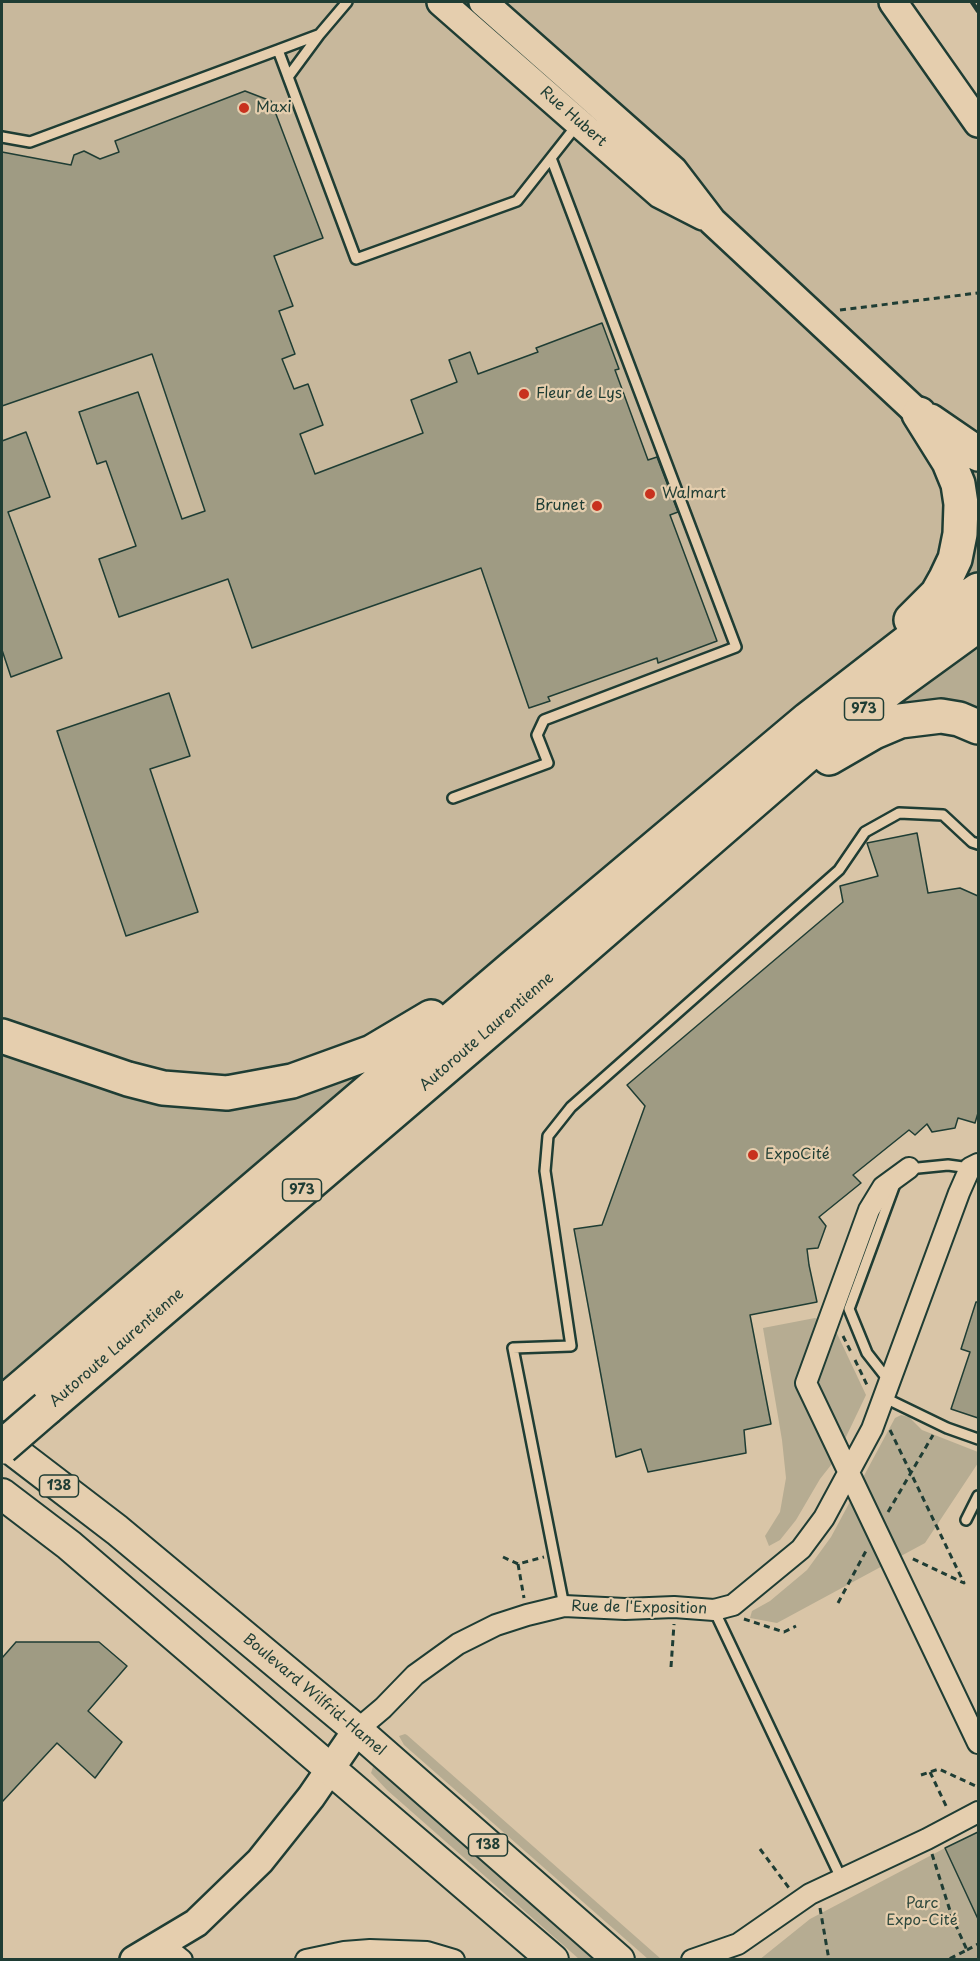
<!DOCTYPE html>
<meta charset="utf-8">
<style>
body{margin:0}
#map{position:relative;width:980px;height:1961px;overflow:hidden;background:#d9c5a7;font-family:"Playpen Sans",sans-serif}
canvas{display:block}
.frame{position:absolute;inset:0;border:3px solid #1f3d34;pointer-events:none}
</style>
<div id="map">
<canvas width="980" height="1961"></canvas>
<div class="frame"></div>
</div>
<script>
const ctx = document.querySelector('canvas').getContext('2d');
ctx.lineJoin = 'round';
function paint(path, color) {
  ctx.fillStyle = color;
  ctx.fill(path, 'evenodd');
}
function poly(rows) {
  const path = new Path2D();
  for (const r of rows) {
    path.moveTo(r[0], r[1]);
    for (let i = 2; i < r.length; i += 2) path.lineTo(r[i], r[i + 1]);
  }
  return path;
}
function trace(path, color, width, dash) {
  ctx.strokeStyle = color;
  ctx.lineWidth = width;
  ctx.lineCap = dash ? 'butt' : 'round';
  ctx.setLineDash(dash || []);
  ctx.stroke(path);
}
function drawText(font, color, halo, rows, align = 'center') {
  ctx.font = font + ' "Playpen Sans",sans-serif';
  ctx.lineWidth = 4.5;
  ctx.setLineDash([]);
  ctx.textBaseline = 'middle';
  ctx.strokeStyle = halo;
  ctx.fillStyle = color;
  for (const [text, x, y, turn = 0] of rows) {
    ctx.save();
    ctx.translate(x, y);
    ctx.rotate((+turn || 0) * Math.PI / 180);
    ctx.textAlign = isNaN(turn) ? turn : align;
    if (halo) ctx.strokeText(text, 0, 0);
    ctx.fillText(text, 0, 0);
    ctx.restore();
  }
}
const built = poly([
 [2,2,893,2,978,123,978,454,961,504,915,616,512,968,372,1052,227,1093,2,1036]
]);
const green = poly([
 [978,459,978,576,942,600,959,462],
 [978,642,978,714,898,706,934,675],
 [2,1045,129,1088,358,1074,335,1097,2,1379],
 [815,1318,833,1325,866,1395,835,1460,820,1479,796,1520,780,1540,769,1546,765,1536,780,1512,786,1478,782,1440,763,1328],
 [901,1415,909,1417,922,1430,978,1452,978,1463,925,1543,777,1623,750,1618,752,1611,770,1601,807,1570,831,1537,895,1418],
 [405,1734,407,1735,661,1959,648,1959,404,1745,399,1736],
 [373,1767,376,1768,593,1959,579,1959,387,1790,371,1773],
 [945,1848,978,1918,978,1959,759,1960,810,1919]
]);
const building = poly([
 [245,91,271,101,323,238,274,256,293,306,279,311,295,354,282,359,294,389,308,384,323,425,300,434,315,474,423,433,411,400,457,382,449,360,470,352,478,374,538,352,536,348,602,323,619,369,615,370,648,460,657,457,678,512,670,515,717,641,658,663,657,658,548,697,550,701,529,708,481,568,252,648,228,579,119,617,99,559,136,546,106,461,97,464,79,412,138,392,182,519,205,511,152,354,2,406,2,152,71,165,74,155,84,151,100,159,119,152,115,141,245,91],
 [26,432,50,497,8,512,62,658,11,677,2,650,2,441,26,432],
 [169,693,190,756,150,769,198,912,126,936,57,731,169,693],
 [917,833,928,893,960,888,978,896,978,1113,975,1123,958,1118,955,1128,932,1132,927,1124,915,1135,909,1130,853,1175,861,1183,819,1217,826,1226,818,1248,807,1249,809,1265,817,1302,750,1315,771,1424,744,1430,746,1453,648,1472,641,1449,616,1457,574,1229,602,1225,645,1106,627,1085,843,902,840,886,878,876,867,843,917,833],
 [976,1302,978,1302,978,1418,951,1409,970,1352,961,1349,976,1302],
 [16,1642,99,1642,127,1666,88,1711,122,1742,95,1778,57,1743,2,1802,2,1658,16,1642],
 [978,1832,978,1919,945,1848,978,1832]
]);
const path = poly([
 [840,310,978,293],
 [843,1336,851,1352],
 [855,1360,868,1387],
 [890,1430,964,1583,909,1557],
 [888,1512,933,1435],
 [503,1557,518,1564,544,1557],
 [518,1564,524,1598],
 [838,1603,867,1549],
 [744,1619,784,1632,796,1626],
 [671,1667,674,1624],
 [930,1772,947,1808],
 [921,1775,939,1769,978,1787],
 [760,1849,789,1888],
 [932,1854,952,1917,967,1950,947,1960],
 [820,1908,829,1960],
 [967,1950,978,1944]
]);
const lane = poly([
 [278,50,318,35],
 [288,77,319,35,347,2],
 [2,137,30,142,278,50,356,259,517,201,577,125],
 [453,798,548,763,537,735,544,720,736,647,551,158],
 [908,1169,948,1165,970,1168],
 [889,1381,867,1353,849,1309,895,1184],
 [883,1397,947,1428,978,1439],
 [966,1520,978,1496],
 [564,1606,513,1348,571,1346,545,1171,548,1136,571,1107,839,870,865,832,899,813,943,815,972,842,978,844],
 [714,1610,841,1878]
]);
const street = poly([
 [909,1168,883,1187,869,1210,806,1383,978,1743],
 [357,1730,383,1708,415,1675,458,1644,496,1625,527,1615,564,1606,625,1609,674,1607,714,1610,733,1605,801,1549,824,1518,872,1429,959,1193,970,1168,978,1164],
 [162,1944,182,1960],
 [306,1960,344,1952,370,1950,427,1952,454,1960],
 [692,1960,738,1944,810,1894,927,1839,978,1812]
]);
const secondary = poly([
 [441,2,660,194,703,216],
 [483,2,673,170,712,221,919,414],
 [893,2,978,123],
 [134,1960,196,1923,260,1861,311,1797,357,1730]
]);
const primary = poly([
 [2,1442,117,1530,357,1730,619,1960],
 [2,1494,69,1545,553,1960]
]);
const highway = poly([
 [930,421,978,454],
 [911,620,937,594,946,578,955,559,960,534,961,504,958,484,949,462,919,414],
 [829,758,874,732,900,721,941,716,959,719,978,727],
 [2,1036,128,1079,163,1088,227,1093,292,1081,372,1052,431,1017],
 [2,1404,512,968,808,719,942,615,978,590],
 [47,1408,557,972,828,737,890,689,978,625]
]);
const rail = poly([
 [972,2,978,11]
]);
const highwayBridge = poly([
 [2,1447,47,1408]
]);
const markers = [
 [244,108,6,"#c8321e"],
 [524,394,6,"#c8321e"],
 [650,494,6,"#c8321e"],
 [597,506,6,"#c8321e"],
 [753,1155,6,"#c8321e"]
];
const shields = [
 [864,709,39],
 [302,1190,39],
 [59,1486,39],
 [488,1845,39]
];
const shieldNames = [
 ["973",864,709],
 ["973",302,1190],
 ["138",59,1486],
 ["138",488,1845]
];
const poiNames = [
 ["Maxi",256,108],
 ["Fleur de Lys",536,394],
 ["Walmart",662,494],
 ["Brunet",585,506,"right"],
 ["ExpoCité",765,1155]
];
const streetNames = [
 ["Rue Hubert",573,117,41],
 ["Autoroute Laurentienne",487,1032,-41],
 ["Autoroute Laurentienne",117,1348,-41],
 ["Rue de l'Exposition",639,1608,1],
 ["Boulevard Wilfrid-Hamel",314,1695,40]
];
const parkNames = [
 ["Parc",922,1904],
 ["Expo-Cité",922,1921]
];
paint(built, '#c8b89c');
paint(green, '#b6ac92');
paint(building, '#9f9b83');
trace(building, '#1f3d34', 1.5);
trace(lane, '#1f3d34', 14);
trace(street, '#1f3d34', 24);
trace(secondary, '#1f3d34', 32);
trace(primary, '#1f3d34', 34);
trace(highway, '#1f3d34', 38);
trace(path, '#1f3d34', 3, [6, 4.5]);
trace(lane, '#e5ceae', 9);
trace(street, '#e5ceae', 20);
trace(secondary, '#e5ceae', 27);
trace(primary, '#e5ceae', 30);
trace(highway, '#e5ceae', 33);
trace(rail, '#1f3d34', 4.5);
trace(highwayBridge, '#1f3d34', 38, []);
trace(highwayBridge, '#e5ceae', 33);
for (const [x, y, r, color] of markers) {
  const dot = new Path2D();
  dot.arc(x, y, r, 0, 2 * Math.PI);
  ctx.fillStyle = color;
  ctx.fill(dot);
  trace(dot, '#e5ceae', 2);
}
for (const [x, y, w] of shields) {
  const box = new Path2D();
  box.roundRect(x - w / 2, y - 11, w, 22, 4.5);
  ctx.fillStyle = '#e5ceae';
  ctx.fill(box);
  trace(box, '#1f3d34', 1.5);
}
drawText('bold 14px', '#1f3d34', null, shieldNames);
drawText('15px', '#1f3d34', '#e5ceae', poiNames, 'left');
drawText('15px', '#1f3d34', '#e5ceae', streetNames);
drawText('15px', '#2e483d', '#e5ceae', parkNames);
</script>
